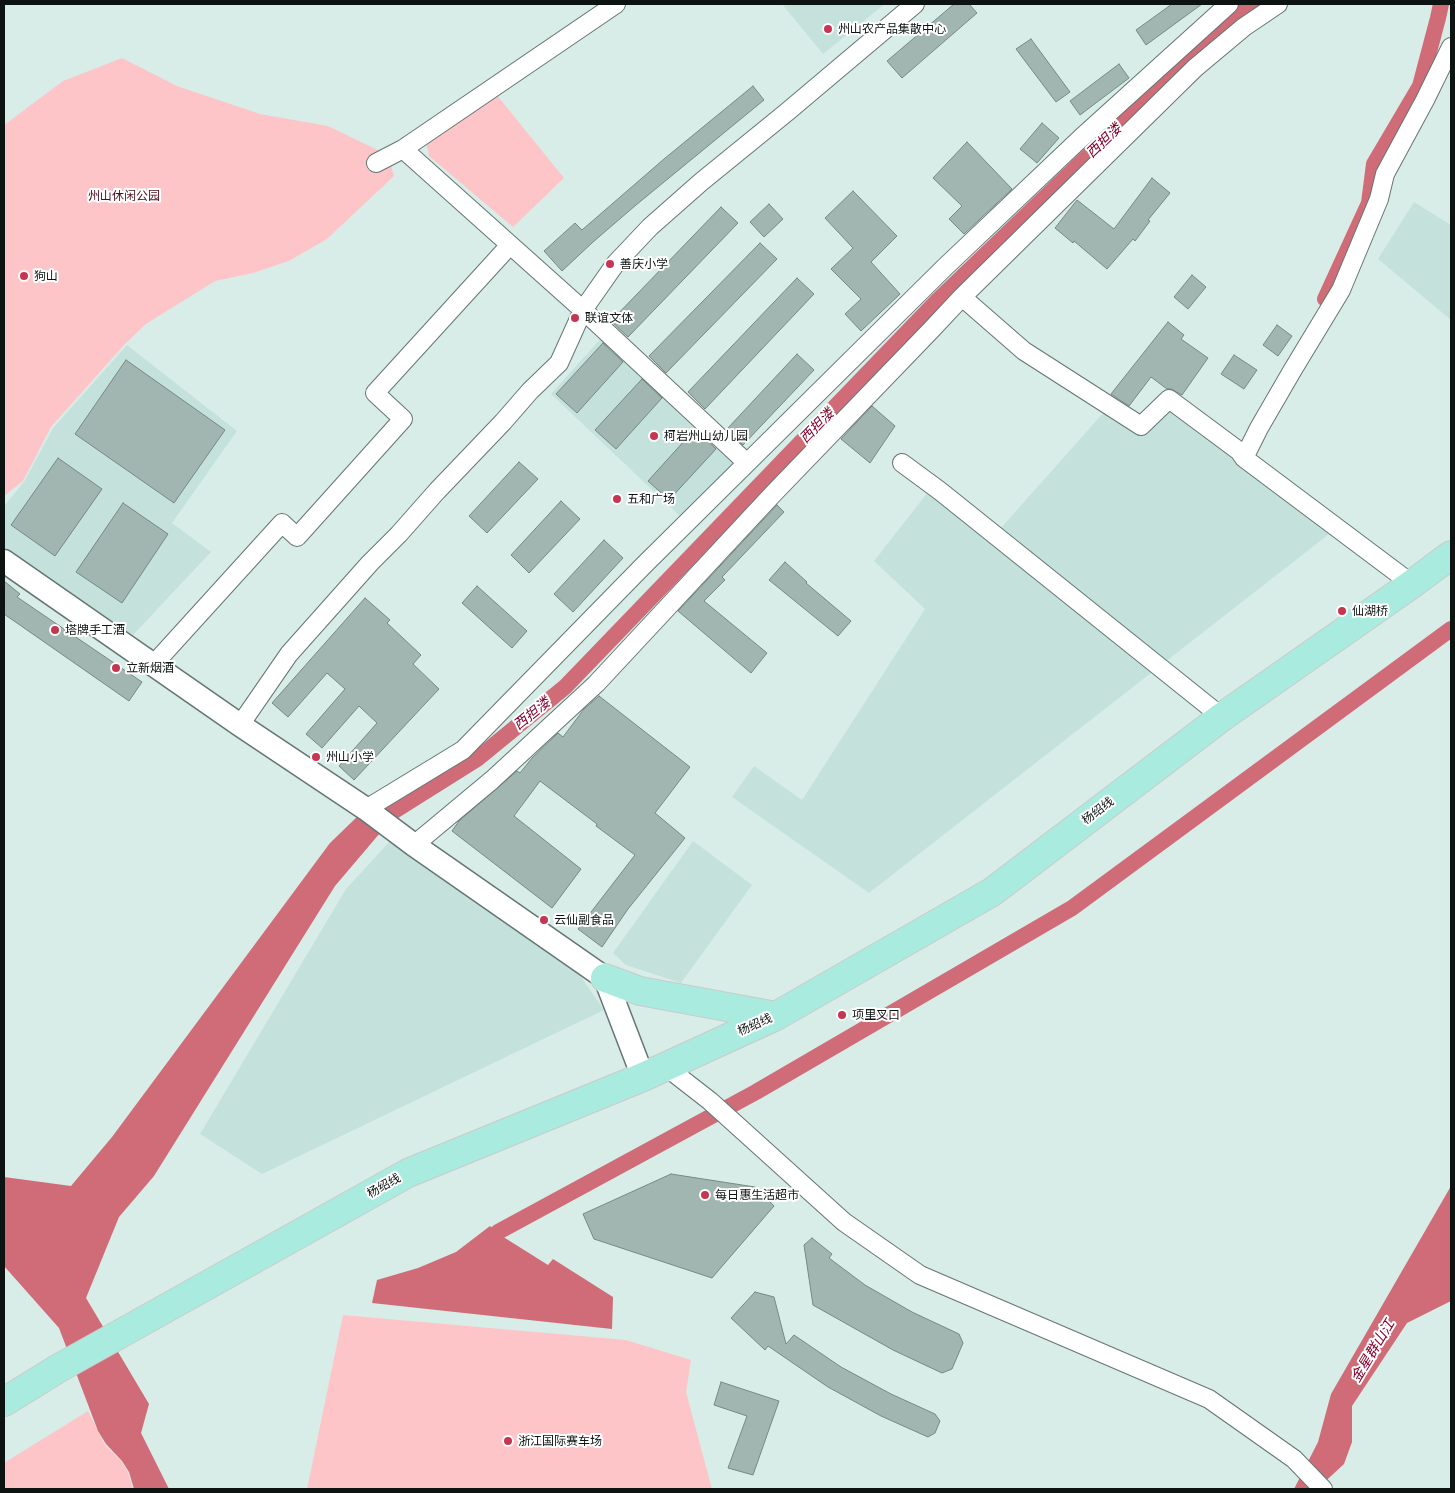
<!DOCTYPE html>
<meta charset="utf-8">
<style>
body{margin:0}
#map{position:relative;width:1455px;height:1493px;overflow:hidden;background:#d8ede8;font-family:Mulish,sans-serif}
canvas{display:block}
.frame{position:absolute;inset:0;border:5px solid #0c1311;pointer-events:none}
</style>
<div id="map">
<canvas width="1455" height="1493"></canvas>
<div class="frame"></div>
</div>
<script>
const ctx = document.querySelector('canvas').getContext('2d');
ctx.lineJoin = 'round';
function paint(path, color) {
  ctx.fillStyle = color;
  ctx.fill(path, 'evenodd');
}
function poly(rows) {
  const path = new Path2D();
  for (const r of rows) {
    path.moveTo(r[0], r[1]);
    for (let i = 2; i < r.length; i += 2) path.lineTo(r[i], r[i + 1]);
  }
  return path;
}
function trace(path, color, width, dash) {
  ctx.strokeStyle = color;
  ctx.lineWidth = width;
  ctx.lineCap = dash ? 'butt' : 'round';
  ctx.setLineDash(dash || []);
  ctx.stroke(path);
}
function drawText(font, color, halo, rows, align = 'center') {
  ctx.font = font + ' Mulish,"Noto Sans SC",sans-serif';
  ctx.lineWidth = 4;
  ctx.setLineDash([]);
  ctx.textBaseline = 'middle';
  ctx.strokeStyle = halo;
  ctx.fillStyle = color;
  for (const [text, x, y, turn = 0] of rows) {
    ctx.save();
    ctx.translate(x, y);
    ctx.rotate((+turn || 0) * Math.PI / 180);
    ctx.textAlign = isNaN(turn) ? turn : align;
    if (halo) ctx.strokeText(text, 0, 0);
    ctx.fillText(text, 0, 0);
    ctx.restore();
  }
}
const built = poly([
 [782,4,885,4,823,54],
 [1414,202,1451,225,1451,320,1378,259],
 [603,336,738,461,683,519,551,394],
 [127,345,237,431,172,523,211,552,133,635,4,547,4,506,24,482,53,428],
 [1169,405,1333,531,869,893,732,797,754,766,802,800,925,609,874,561,928,492,992,538,1105,411,1140,432],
 [390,841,570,961,604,1010,262,1174,200,1134,346,889],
 [693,841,752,885,681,983,626,965,613,953]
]);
const green = poly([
 [122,58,177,86,260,114,328,126,388,155,394,176,327,239,289,261,253,273,215,281,146,324,125,344,51,427,23,481,4,496,4,125,63,81],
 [496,94,564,178,513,227,429,156,426,142],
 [343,1315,626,1340,691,1360,686,1392,712,1489,307,1489],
 [88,1411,105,1445,121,1461,128,1472,133,1489,4,1489,4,1463]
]);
const water = poly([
 [360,814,380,833,335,886,154,1176,119,1217,86,1298,149,1404,141,1433,169,1489,134,1489,129,1472,122,1461,106,1444,98,1431,59,1328,4,1266,4,1177,71,1186,112,1137,330,843],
 [1451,1186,1451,1301,1407,1323,1352,1406,1352,1442,1344,1464,1317,1489,1294,1489,1318,1442,1331,1394],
 [490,1226,505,1238,548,1265,553,1259,613,1297,612,1329,372,1303,377,1280,418,1268,456,1252]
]);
const canal = poly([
 [1325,299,1369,203,1374,164,1420,86,1438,18,1441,4],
 [372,825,477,759,565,687,937,301,1233,17,1255,4],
 [498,1232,756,1092,1072,908,1451,629]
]);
const building = poly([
 [954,4,969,4,977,13,902,78,887,61,954,4],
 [1172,4,1202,4,1146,45,1136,30,1172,4],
 [1031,39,1070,92,1056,102,1016,49,1031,39],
 [1119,64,1129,78,1080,115,1070,101,1119,64],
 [753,86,764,100,636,205,593,242,562,271,544,251,575,223,582,230,664,159,753,86],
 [1042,123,1059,138,1037,163,1020,149,1042,123],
 [967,142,1012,189,964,234,949,219,962,206,933,178,967,142],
 [1152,178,1170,193,1148,220,1150,221,1135,241,1133,239,1107,269,1074,241,1073,243,1055,228,1077,200,1114,229,1152,178],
 [853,191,897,236,871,262,900,294,861,331,845,314,861,299,831,269,853,248,825,218,853,191],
 [769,204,783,219,764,237,750,222,769,204],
 [721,207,738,223,628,337,611,321,721,207],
 [760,243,777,259,666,373,649,356,760,243],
 [1192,275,1206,287,1188,309,1174,297,1192,275],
 [797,278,814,294,705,409,688,392,797,278],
 [1168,322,1184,335,1181,339,1208,358,1182,395,1171,389,1167,389,1151,377,1129,406,1111,394,1168,322],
 [1277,325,1292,336,1278,356,1263,345,1277,325],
 [603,343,623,362,577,413,556,394,603,343],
 [797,354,814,370,743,445,727,429,797,354],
 [1234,355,1257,370,1244,389,1221,374,1234,355],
 [126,360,225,430,174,503,75,434,126,360],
 [642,379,662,398,616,449,595,430,642,379],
 [872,406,895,426,870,463,841,439,872,406],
 [695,429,716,449,669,500,648,481,695,429],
 [58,458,102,489,55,556,11,525,58,458],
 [519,462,538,479,487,533,469,516,519,462],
 [561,501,580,519,529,573,511,555,561,501],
 [123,503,168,534,122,603,76,572,123,503],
 [777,505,784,512,722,577,725,580,704,601,767,653,751,673,678,611,777,505],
 [604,540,623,558,573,612,554,594,604,540],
 [785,562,807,582,806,583,851,621,838,636,769,580,785,562],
 [4,581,20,594,17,597,142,682,129,701,4,614,4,581],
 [477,586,527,631,512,648,462,603,477,586],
 [365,598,390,620,387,623,421,655,413,664,439,689,354,780,339,766,377,723,359,706,322,748,306,734,345,689,327,673,288,717,272,703,365,598],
 [599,696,690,767,655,813,685,838,628,909,602,947,578,929,635,855,596,826,597,824,540,781,514,816,581,869,552,908,452,831,459,821,517,771,520,773,532,758,558,733,563,737,584,709,599,696],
 [671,1174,755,1187,774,1206,712,1278,594,1239,583,1214,671,1174],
 [812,1238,832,1254,829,1258,865,1285,912,1312,959,1334,963,1343,952,1369,942,1373,893,1350,813,1305,804,1245,812,1238],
 [755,1292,774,1297,786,1344,794,1335,841,1367,891,1394,935,1414,940,1421,935,1433,928,1437,881,1416,828,1387,768,1346,765,1350,731,1318,755,1292],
 [721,1382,779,1401,753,1475,728,1468,747,1416,714,1405,721,1382]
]);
const minor = poly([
 [403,149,583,310,747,463],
 [376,163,403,149,616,4],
 [962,297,1024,351,1141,426,1169,399,1239,451,1244,458,1412,584],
 [1244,458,1259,428,1292,371,1341,290,1379,199,1385,174,1425,100,1451,47],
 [902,463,940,491,1222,717],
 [153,665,282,523,297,537,403,419,375,393,510,245],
 [240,725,289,654,370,563,399,534,437,491,503,422,530,391,559,363,583,310,616,263,650,227,701,182,787,112,915,4],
 [366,809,463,750,644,565,945,267,1081,138,1229,4],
 [414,845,492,780,596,684,772,495,932,329,962,297,1195,68,1244,27,1278,4],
 [665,1066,710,1101,844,1222,920,1275,1209,1399,1294,1459,1323,1489]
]);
const tertiary = poly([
 [4,561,240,725,366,809,414,845,605,978,643,1077]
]);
const primary = poly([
 [605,978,640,991,776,1016],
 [4,1402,59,1368,408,1173,643,1077,776,1016,992,892,1222,717,1412,584,1451,555]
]);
const markers = [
 [828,29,5,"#c63653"],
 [610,264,5,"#c63653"],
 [24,276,5,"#c63653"],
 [575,318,5,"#c63653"],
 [654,436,5,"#c63653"],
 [617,499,5,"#c63653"],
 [1342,611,5,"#c63653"],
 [55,630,5,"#c63653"],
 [116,668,5,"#c63653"],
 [316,757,5,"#c63653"],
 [544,920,5,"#c63653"],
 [842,1015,5,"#c63653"],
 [705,1195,5,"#c63653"],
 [508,1441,5,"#c63653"]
];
const poiNames = [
 ["州山农产品集散中心",838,29],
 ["善庆小学",620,264],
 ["狗山",34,276],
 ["联谊文体",585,318],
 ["柯岩州山幼儿园",664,436],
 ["五和广场",627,499],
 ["仙湖桥",1352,611],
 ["塔牌手工酒",65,630],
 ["立新烟酒",126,668],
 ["州山小学",326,757],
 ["云仙副食品",554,920],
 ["项里叉口",852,1015],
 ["每日惠生活超市",715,1195],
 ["浙江国际赛车场",518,1441]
];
const parkNames = [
 ["州山休闲公园",124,196]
];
const streetNames = [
 ["杨绍线",1098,811,-37],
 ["杨绍线",755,1025,-24],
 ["杨绍线",384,1186,-29]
];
const waterNames = [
 ["西担溇",1104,141,-44],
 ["西担溇",817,426,-46],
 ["西担溇",532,714,-39],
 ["金星群山江",1373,1351,-59]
];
paint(built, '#c4e2db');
paint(green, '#fec5c9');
paint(water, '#d06c78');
trace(canal, '#d06c78', 16);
paint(building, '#a2b6b1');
trace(building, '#768984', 1);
trace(minor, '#647672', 20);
trace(tertiary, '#647672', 25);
trace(primary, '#cacbcb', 30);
trace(minor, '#fff', 18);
trace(tertiary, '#fff', 22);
trace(primary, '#aaebdf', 28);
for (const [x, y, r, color] of markers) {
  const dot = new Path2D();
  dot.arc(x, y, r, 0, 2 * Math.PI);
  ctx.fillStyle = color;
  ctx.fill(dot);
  trace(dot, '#fff', 2);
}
drawText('12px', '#0c1311', '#fff', poiNames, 'left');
drawText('12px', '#4e0e1b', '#fff', parkNames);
drawText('12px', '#0c1311', '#fff', streetNames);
drawText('italic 14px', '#84002b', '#fff', waterNames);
</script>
